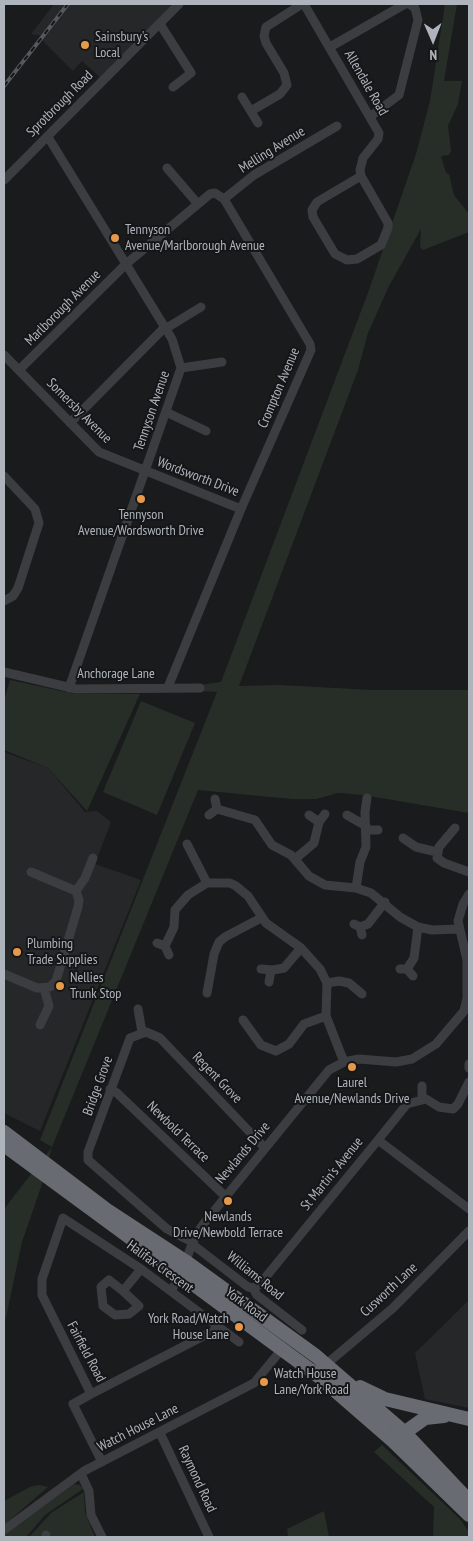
<!DOCTYPE html>
<style>
body{margin:0}
#map{position:relative;width:473px;height:1541px;overflow:hidden;background:#1a1b1c;font-family:"PT Sans Narrow",sans-serif}
canvas{display:block}
.frame{position:absolute;inset:0;border:5px solid #aeb4bb;pointer-events:none}
.north{position:absolute;left:408px;top:15px;width:50px;height:50px;-webkit-text-stroke:4px #151618;paint-order:stroke;rotate:179deg;font-size:14px;font-weight:700;line-height:20px;text-align:center;color:#aeb4bb}
.north::after{content:'';display:block;margin:auto;width:18px;height:22px;background:#aeb4bb;clip-path:polygon(50% 0,100% 100%,50% 72%,0 100%)}
</style>
<div id="map">
<canvas width="473" height="1541"></canvas>
<div class="frame"></div>
<div class="north">N</div>
</div>
<script>
const ctx = document.querySelector('canvas').getContext('2d');
ctx.lineJoin = 'round';
function paint(path, color) {
  ctx.fillStyle = color;
  ctx.fill(path, 'evenodd');
}
function poly(rows) {
  const path = new Path2D();
  for (const r of rows) {
    path.moveTo(r[0], r[1]);
    for (let i = 2; i < r.length; i += 2) path.lineTo(r[i], r[i + 1]);
  }
  return path;
}
function trace(path, color, width, dash) {
  ctx.strokeStyle = color;
  ctx.lineWidth = width;
  ctx.lineCap = dash ? 'butt' : 'round';
  ctx.setLineDash(dash || []);
  ctx.stroke(path);
}
function drawText(font, color, halo, rows, align = 'center') {
  ctx.font = font + ' "PT Sans Narrow",sans-serif';
  ctx.lineWidth = 4;
  ctx.setLineDash([]);
  ctx.textBaseline = 'middle';
  ctx.strokeStyle = halo;
  ctx.fillStyle = color;
  for (const [text, x, y, turn = 0] of rows) {
    ctx.save();
    ctx.translate(x, y);
    ctx.rotate((+turn || 0) * Math.PI / 180);
    ctx.textAlign = isNaN(turn) ? turn : align;
    if (halo) ctx.strokeText(text, 0, 0);
    ctx.fillText(text, 0, 0);
    ctx.restore();
  }
}
const built = poly([
 [54,4,173,4,101,78,82,61,73,71,41,39,43,36,31,34],
 [4,752,48,768,85,812,97,811,111,822,95,864,141,880,40,1131,4,1113],
 [469,1300,469,1408,425,1399,415,1353]
]);
const green = poly([
 [445,4,457,4,444,81,462,81,458,104,448,126,451,151,449,155,441,156,446,173,449,174,454,195,469,214,469,232,423,250,420,247,421,229,389,286,368,333,358,370,239,686,279,685,372,690,469,690,469,813,363,795,338,793,316,799,292,799,198,790,52,1147,41,1187,22,1242,4,1327,4,1209,52,1147,40,1140,217,692,200,691,200,685,221,682,369,290,416,154,430,101],
 [10,680,75,694,140,694,87,811,48,768,4,750,4,701],
 [141,701,195,723,157,815,103,792],
 [382,1445,460,1519,469,1532,469,1537,433,1537,434,1507,374,1452],
 [74,1484,80,1485,83,1489,45,1515,28,1535,25,1537,4,1537,4,1534],
 [39,1485,48,1487,4,1525,4,1501,30,1487],
 [84,1492,85,1513,95,1537,51,1537,50,1534,43,1534,43,1537,29,1537,51,1513],
 [324,1511,329,1537,288,1537,287,1529]
]);
const minor = poly([
 [304,4,379,133,378,139,363,158,360,170,361,176,388,223,388,228,381,245,357,259,347,260,335,254,313,217,312,210,317,202,361,176],
 [160,24,191,73,173,87],
 [330,47,405,4],
 [242,97,258,123],
 [251,111,280,94,287,85,284,73,266,43,264,36,266,27,302,4],
 [371,116,399,95,418,20,415,8,409,4],
 [48,137,172,339,181,368,69,688],
 [167,168,198,204],
 [4,180,179,4],
 [224,199,254,175,337,126],
 [165,329,201,307],
 [4,355,99,452,241,509],
 [181,368,222,362],
 [19,370,126,264,210,194,215,193,224,199,310,344,311,350,241,509,168,687],
 [166,412,206,431],
 [70,423,165,327],
 [4,476,35,509,39,523,18,588,13,596,4,601],
 [4,672,76,689,200,688],
 [217,809,255,820,272,845,291,855,309,876,325,885,356,888,371,893,400,917,418,927,432,930,458,929],
 [209,815,217,809,215,799],
 [309,815,319,822],
 [347,815,366,826],
 [455,828,439,847,437,858,444,863,469,872],
 [367,830,378,830],
 [403,838,416,847,437,852],
 [187,844,207,883],
 [295,859,314,843,319,822,325,814],
 [356,888,360,862,366,847,365,812,367,798],
 [76,891,85,878,93,858],
 [354,924,360,927,362,935],
 [360,927,368,924,385,902],
 [157,943,165,946,169,955],
 [165,946,174,927,175,910,188,895,207,883,230,883,236,886,248,896,266,923,301,948,320,969,327,983,326,1016,344,1062],
 [261,969,273,970,284,968,301,948],
 [400,969,407,969,413,976],
 [407,969,414,958,418,927],
 [4,974,37,988,50,987,56,981,78,907,79,900,76,891,31,872],
 [269,982,271,970],
 [327,983,339,981,349,983,362,994],
 [207,993,214,954,219,942,225,937,261,918],
 [138,1009,142,1032],
 [243,1020,261,1045,276,1051,289,1044,304,1024,326,1016],
 [40,1025,49,1006,44,988],
 [469,1064,469,1068],
 [110,1089,117,1093,225,1196],
 [422,1098,422,1086],
 [378,1140,407,1104,426,1099,439,1107,453,1109,458,1104,469,1082],
 [192,1242,167,1229,88,1160,88,1152,130,1038,146,1032,160,1038,265,1148],
 [192,1244,248,1287,253,1288,257,1295,302,1330],
 [253,1288,260,1284,378,1140,469,1209],
 [123,1291,109,1280,101,1287,103,1306,115,1315,129,1314,139,1306,123,1291,141,1269],
 [171,1291,181,1274,192,1244,201,1227,329,1070,344,1062,359,1059,396,1062,412,1059,436,1044,464,1011,467,998,467,960,458,921,463,904,469,894],
 [219,1328,91,1394,42,1295,42,1279,63,1218,141,1269,239,1342],
 [323,1367,393,1308,469,1231],
 [91,1394,73,1404,102,1462],
 [160,1433,209,1537],
 [81,1474,89,1491,91,1515,102,1537],
 [4,1530,84,1471,254,1383,282,1349],
 [46,1535,46,1537]
]);
const highway = poly([
 [4,1132,107,1210,185,1261,316,1356,404,1432,469,1501],
 [4,1145,317,1375,393,1441,469,1515],
 [360,1387,385,1399,469,1419],
 [397,1438,425,1418,444,1416]
]);
const rail = poly([
 [4,86,68,4]
]);
const markers = [
 [85,45,5,"#e69949"],
 [115,238,5,"#e69949"],
 [141,499,5,"#e69949"],
 [17,952,5,"#e69949"],
 [60,986,5,"#e69949"],
 [352,1067,5,"#e69949"],
 [228,1201,5,"#e69949"],
 [239,1327,5,"#e69949"],
 [264,1382,5,"#e69949"]
];
const poiNames = [
 ["Sainsbury's",95,37],
 ["Local",95,53],
 ["Tennyson",125,230],
 ["Avenue/Marlborough Avenue",125,246],
 ["Tennyson",141,515,"center"],
 ["Avenue/Wordsworth Drive",141,531,"center"],
 ["Plumbing",27,944],
 ["Trade Supplies",27,960],
 ["Nellies",70,978],
 ["Trunk Stop",70,994],
 ["Laurel",352,1083,"center"],
 ["Avenue/Newlands Drive",352,1099,"center"],
 ["Newlands",228,1217,"center"],
 ["Drive/Newbold Terrace",228,1233,"center"],
 ["York Road/Watch",229,1319,"right"],
 ["House Lane",229,1335,"right"],
 ["Watch House",274,1374],
 ["Lane/York Road",274,1390]
];
const streetNames = [
 ["Allendale Road",366,83,60],
 ["Sprotbrough Road",60,104,-45],
 ["Melling Avenue",272,150,-32],
 ["Marlborough Avenue",63,308,-45],
 ["Crompton Avenue",279,388,-67],
 ["Somersby Avenue",79,411,45],
 ["Tennyson Avenue",152,411,-71],
 ["Wordsworth Drive",198,477,21],
 ["Anchorage Lane",116,674],
 ["Regent Grove",217,1078,46],
 ["Bridge Grove",98,1086,-70],
 ["Newbold Terrace",178,1132,44],
 ["Newlands Drive",243,1153,-50],
 ["St Martin's Avenue",332,1174,-51],
 ["Halifax Crescent",160,1267,36],
 ["Williams Road",255,1276,39],
 ["Cusworth Lane",389,1290,-43],
 ["York Road",246,1305,36],
 ["Fairfield Road",86,1352,62],
 ["Watch House Lane",138,1428,-27],
 ["Raymond Road",197,1479,65]
];
paint(built, '#262729');
paint(green, '#272e27');
trace(minor, '#3c3d41', 9);
trace(highway, '#686c72', 14);
trace(rail, '#55585c', 4);
trace(rail, '#151618', 2, [5.5]);
for (const [x, y, r, color] of markers) {
  const dot = new Path2D();
  dot.arc(x, y, r, 0, 2 * Math.PI);
  ctx.fillStyle = color;
  ctx.fill(dot);
  trace(dot, '#151618', 2);
}
drawText('14px', '#aeb4bb', '#151618', poiNames, 'left');
drawText('14px', '#aeb4bb', '#151618', streetNames);
</script>
